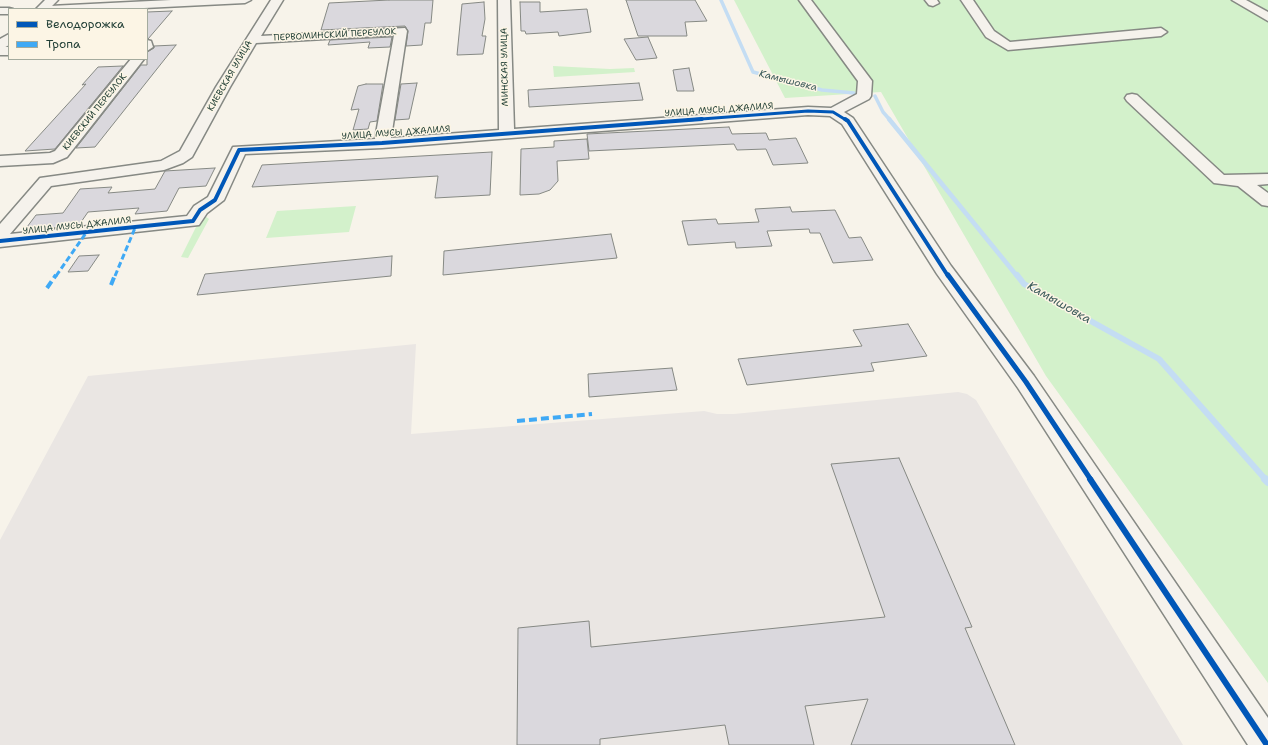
<!DOCTYPE html>
<meta charset="utf-8">
<style>
body{margin:0}
#map{position:relative;width:1268px;height:745px;overflow:hidden;background:#f7f3ea;font-family:"Shantell Sans",sans-serif}
canvas{display:block}
.legend{position:absolute;left:8px;top:8px;width:140px;height:52px;box-sizing:border-box;background:#fcf5e5;border:1px solid #a4ab9e;margin:0;padding:5px 7px;list-style:none;font-size:12px;color:#1f3d34}
.legend li{display:flex;align-items:center;gap:8px;height:20px}
.legend b{width:20px;border:1px solid #a4ab9e}
</style>
<div id="map">
<canvas width="1268" height="745"></canvas>
<ul class="legend">
<li><b style="height:5px;background:#0057b8"></b>Велодорожка</li>
<li><b style="height:5px;background:#3fa9f5"></b>Тропа</li>
</ul>
</div>
<script>
const ctx = document.querySelector('canvas').getContext('2d');
ctx.lineJoin = 'round';
function paint(path, color) {
  ctx.fillStyle = color;
  ctx.fill(path, 'evenodd');
}
function poly(rows) {
  const path = new Path2D();
  for (const r of rows) {
    path.moveTo(r[0], r[1]);
    for (let i = 2; i < r.length; i += 2) path.lineTo(r[i], r[i + 1]);
  }
  return path;
}
function trace(path, color, width, dash) {
  ctx.strokeStyle = color;
  ctx.lineWidth = width;
  ctx.lineCap = dash ? 'butt' : 'round';
  ctx.setLineDash(dash || []);
  ctx.stroke(path);
}
function drawText(font, color, halo, rows, align = 'center') {
  ctx.font = font + ' "Shantell Sans",sans-serif';
  ctx.lineWidth = 3;
  ctx.setLineDash([]);
  ctx.textBaseline = 'middle';
  ctx.strokeStyle = halo;
  ctx.fillStyle = color;
  for (const [text, x, y, turn = 0] of rows) {
    ctx.save();
    ctx.translate(x, y);
    ctx.rotate((+turn || 0) * Math.PI / 180);
    ctx.textAlign = isNaN(turn) ? turn : align;
    if (halo) ctx.strokeText(text, 0, 0);
    ctx.fillText(text, 0, 0);
    ctx.restore();
  }
}
const built = poly([
 [416,344,411,434,704,411,717,414,734,414,958,392,967,394,976,400,1183,745,0,745,0,540,88,376]
]);
const green = poly([
 [734,0,1268,0,1268,683,1046,376,881,92,785,98],
 [553,66,610,69,634,68,635,72,554,77],
 [356,206,349,232,266,238,277,211],
 [205,216,209,219,188,258,181,257,201,217]
]);
const streamFar3 = poly([
 [721,0,753,72,822,90,854,93],
 [875,96,883,112,890,120]
]);
const streamFar2 = poly([
 [889,119,1017,276]
]);
const streamFar1 = poly([
 [1017,275,1024,284,1159,359,1266,480]
]);
const stream = poly([
 [1265,479,1268,482]
]);
const building = poly([
 [389,0,433,0,431,23,425,23,422,45,406,46,408,31,405,26,321,30,329,3,389,0],
 [626,0,695,0,707,21,685,22,687,36,638,36,626,0],
 [484,2,485,19,482,36,486,36,483,54,457,55,462,4,484,2],
 [520,2,540,2,540,12,587,9,591,32,559,36,558,32,526,34,525,31,521,31,520,2],
 [172,11,148,39,147,39,147,12,172,11],
 [392,37,390,47,368,48,370,42,328,45,330,40,392,37],
 [648,37,657,58,636,60,624,39,648,37],
 [176,45,95,147,76,148,141,65,147,65,147,52,154,48,154,46,176,45],
 [123,66,55,149,25,151,86,84,82,85,98,67,123,66],
 [689,68,694,91,677,91,673,70,689,68],
 [417,83,409,119,395,120,401,84,417,83],
 [639,83,643,100,529,107,528,90,639,83],
 [366,84,383,84,377,121,370,122,368,129,353,130,359,109,351,110,358,86,366,84],
 [729,127,732,134,766,133,769,140,796,138,808,163,773,165,766,149,737,150,734,144,589,151,587,134,729,127],
 [587,139,589,159,557,161,558,181,550,190,539,194,520,195,521,149,554,147,554,141,587,139],
 [492,152,490,195,435,198,438,176,252,187,262,165,492,152],
 [215,168,206,186,179,188,167,211,135,214,139,208,88,212,79,225,24,231,36,215,63,213,80,189,112,187,108,193,155,189,165,171,215,168],
 [790,207,792,212,835,210,849,238,861,237,873,260,833,263,820,233,810,233,809,229,767,231,772,246,736,248,735,242,688,245,682,221,716,219,718,224,759,222,755,209,790,207],
 [611,234,617,258,443,275,444,251,611,234],
 [99,255,88,271,68,272,79,256,99,255],
 [392,256,391,276,197,295,205,274,392,256],
 [908,324,927,356,871,363,874,371,747,385,738,359,862,346,853,330,908,324],
 [672,368,677,390,589,397,588,374,672,368],
 [899,458,972,627,965,628,1015,745,851,745,868,699,805,706,814,745,729,745,725,725,600,739,600,745,517,745,518,628,589,621,591,647,885,617,831,464,899,458]
]);
const street = poly([
 [45,0,58,0,49,9,36,9,45,0],
 [271,0,283,0,261,36,405,28,407,31,391,138,499,130,498,0,510,0,514,129,808,107,831,108,857,94,858,81,799,0,811,0,872,81,871,96,869,99,844,112,853,118,951,266,1034,376,1268,718,1268,745,1248,745,1018,388,937,274,842,124,830,116,808,115,382,148,245,154,224,200,207,213,199,225,0,247,0,224,40,178,161,161,180,151,216,87,271,0],
 [394,35,375,139,233,147,208,197,194,206,187,216,10,234,51,186,164,170,183,163,192,157,230,87,256,43,394,35],
 [925,0,937,0,939,3,933,6,929,5,925,0],
 [961,0,973,0,994,31,1010,42,1161,28,1167,32,1161,36,1008,50,986,37,961,0],
 [1232,0,1246,0,1268,12,1268,21,1232,0],
 [147,40,151,41,153,47,147,51,147,40],
 [0,47,9,47,9,55,0,55,0,47],
 [131,59,144,59,67,157,53,163,0,166,0,156,50,153,55,151,131,59],
 [1132,94,1137,95,1224,175,1268,174,1268,184,1257,185,1268,193,1268,206,1262,205,1238,186,1214,183,1127,101,1125,98,1127,95,1132,94]
]);
const secondary = poly([
 [171,0,251,0,245,3,124,9,44,9,50,6,171,0],
 [0,8,9,8,13,9,9,9,9,14,0,14,0,8],
 [9,34,9,45,0,50,0,39,9,34]
]);
const quietFar1 = poly([
 [56,276,86,233],
 [115,276,135,228]
]);
const quiet = poly([
 [111,285,115,275],
 [47,288,56,275],
 [517,421,592,414]
]);
const cyclewayFar3 = poly([
 [688,120,808,111,833,112,846,120]
]);
const cyclewayFar2 = poly([
 [845,119,848,121,948,276],
 [0,241,193,221,200,210,215,200,239,150,382,143,702,119]
]);
const cyclewayFar1 = poly([
 [948,275,1026,382,1091,480]
]);
const cycleway = poly([
 [1090,479,1267,745]
]);
const farStreetnames = [
 ["ПЕРВОМИНСКИЙ ПЕРЕУЛОК",335,35,-3],
 ["МИНСКАЯ УЛИЦА",505,67,-91],
 ["КИЕВСКАЯ УЛИЦА",230,76,-60],
 ["УЛИЦА МУСЫ ДЖАЛИЛЯ",719,110,-4],
 ["КИЕВСКИЙ ПЕРЕУЛОК",95,112,-51],
 ["УЛИЦА МУСЫ ДЖАЛИЛЯ",396,133,-4],
 ["УЛИЦА МУСЫ ДЖАЛИЛЯ",77,226,-6]
];
const farWaternames = [
 ["Камышовка",788,81,14]
];
const waterNames = [
 ["Камышовка",1059,303,30]
];
paint(built, '#eae6e3');
paint(green, '#d3f1cb');
trace(streamFar3, '#c4ddf3', 3.5);
trace(streamFar2, '#c4ddf3', 4.5);
trace(streamFar1, '#c4ddf3', 6);
trace(stream, '#c4ddf3', 8);
paint(building, '#dad8dd');
trace(building, '#868984', 1);
trace(street, '#868984', 3);
trace(secondary, '#868984', 3);
paint(street, '#f5f2ec');
paint(secondary, '#f5f2ec');
trace(quietFar1, '#3fa9f5', 3, [6, 3]);
trace(quiet, '#3fa9f5', 4, [8, 4]);
trace(cyclewayFar3, '#0057b8', 3);
trace(cyclewayFar2, '#0057b8', 4);
trace(cyclewayFar1, '#0057b8', 5);
trace(cycleway, '#0057b8', 6);
drawText('9px', '#1f3d34', '#fcf5e5', farStreetnames);
drawText('italic 10px', '#3c5b5b', '#fcf5e5', farWaternames);
drawText('italic 12px', '#3c5b5b', '#fcf5e5', waterNames);
</script>
